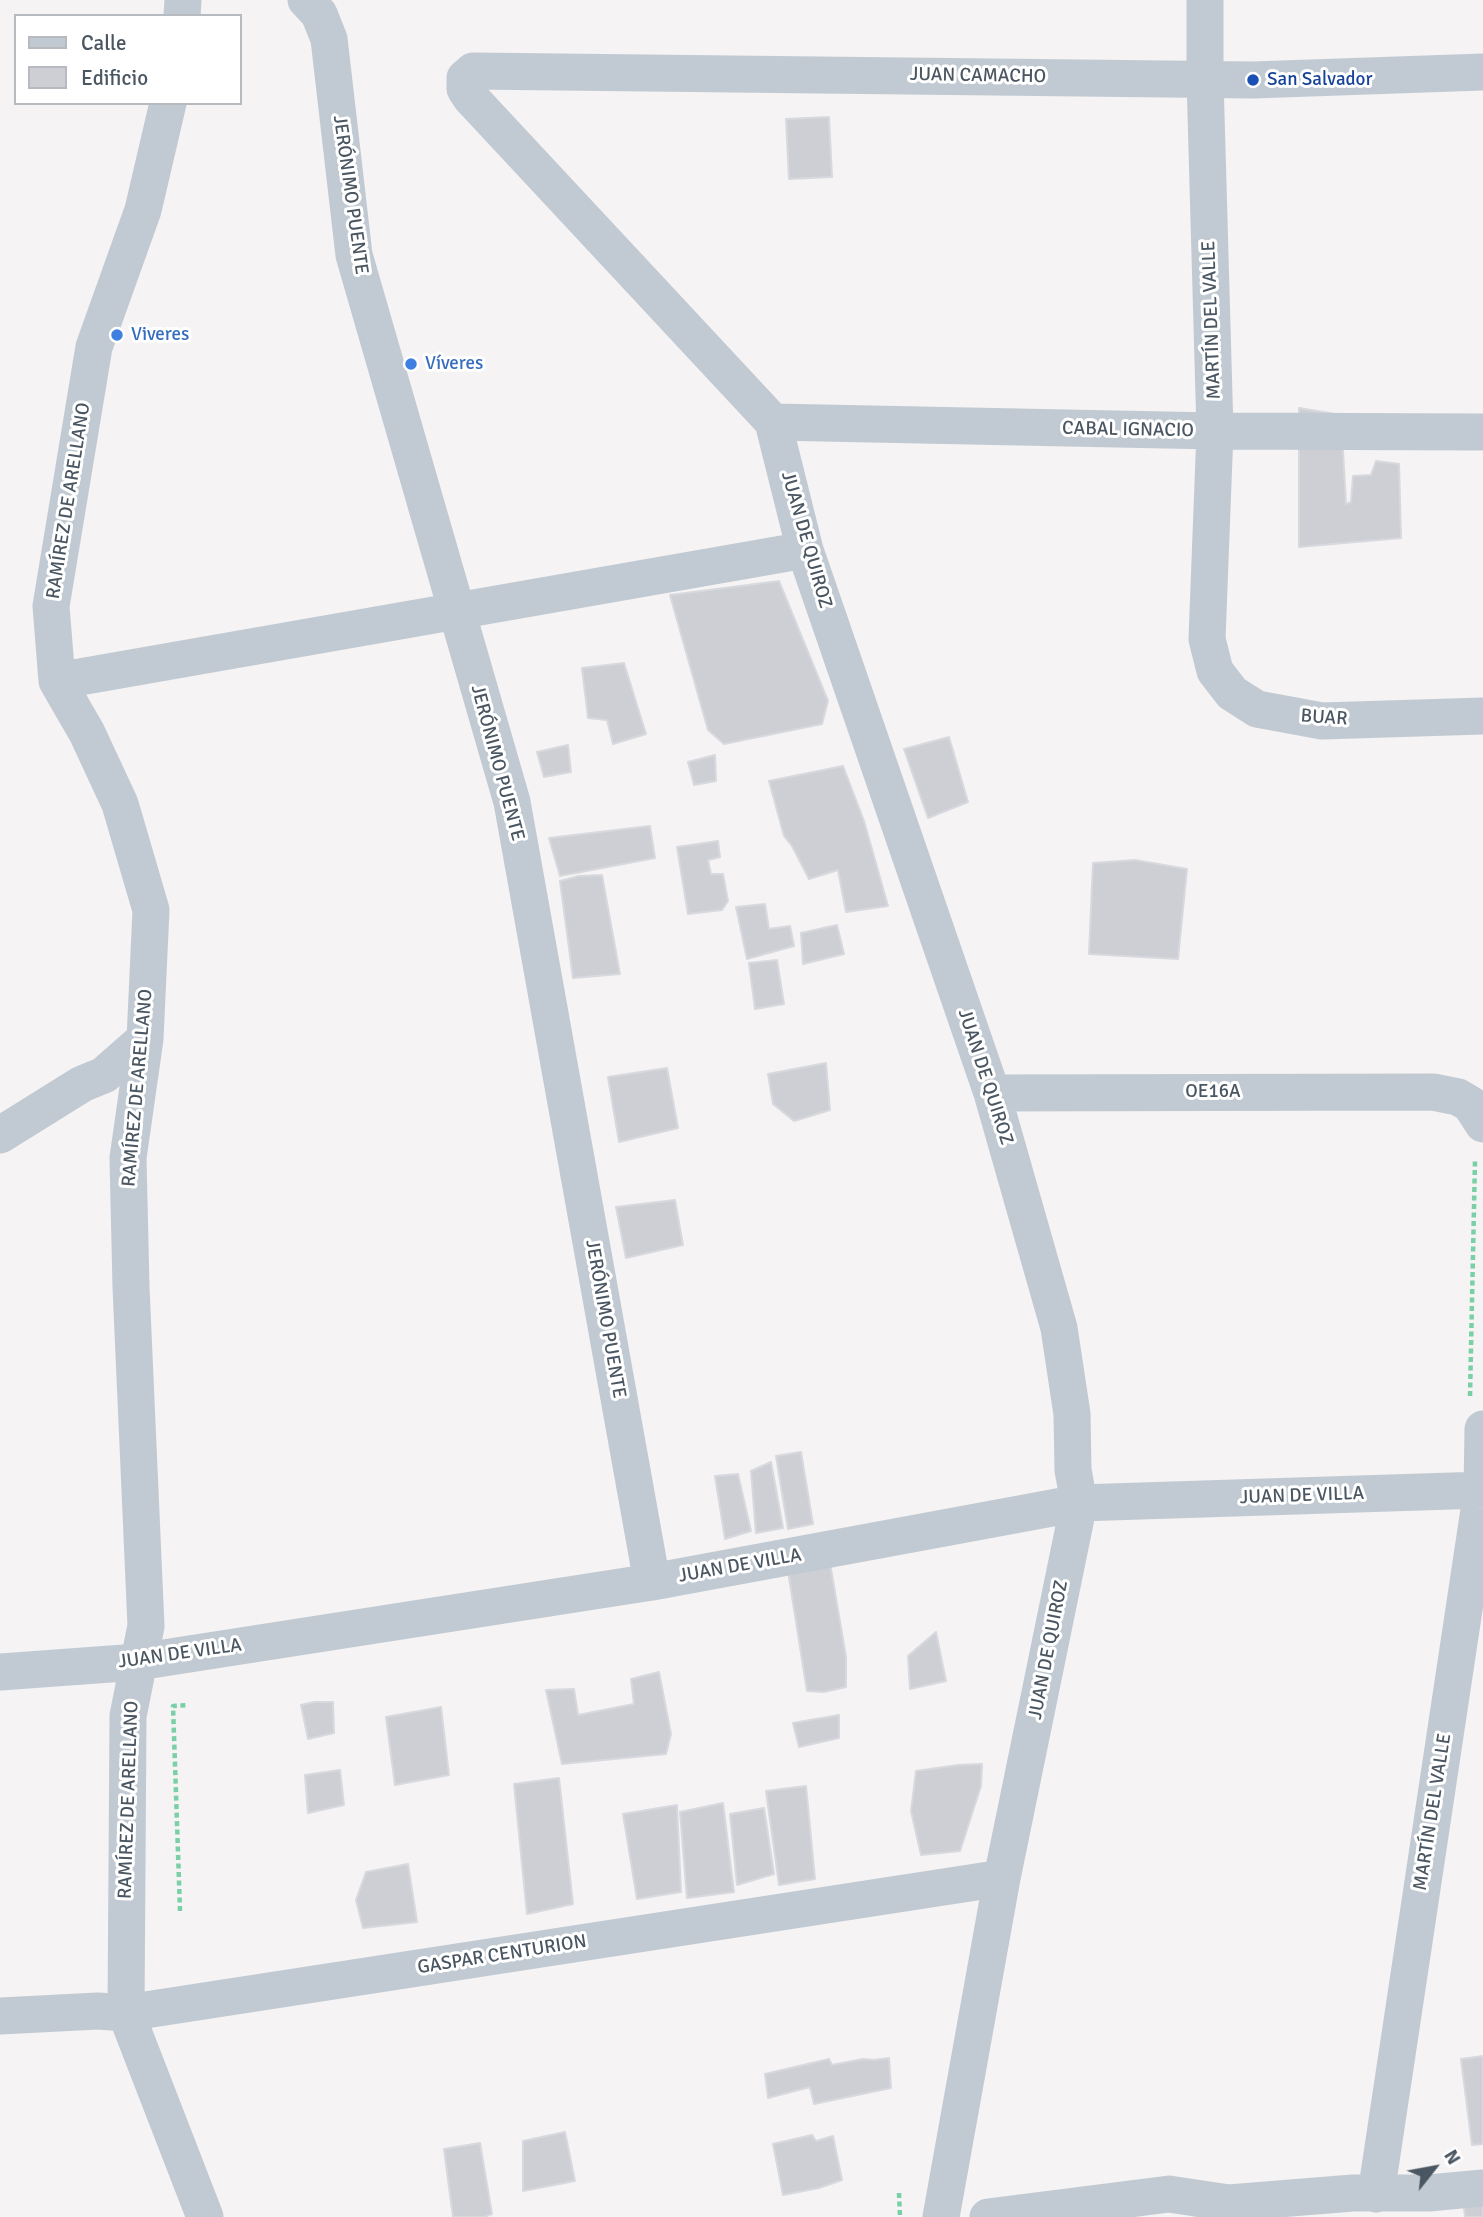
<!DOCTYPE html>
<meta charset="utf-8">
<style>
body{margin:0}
#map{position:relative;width:1483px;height:2217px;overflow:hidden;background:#f5f3f3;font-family:Signika,sans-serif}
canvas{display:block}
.legend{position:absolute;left:14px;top:14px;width:228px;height:91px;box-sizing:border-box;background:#fff;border:2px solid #b7bbc0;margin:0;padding:9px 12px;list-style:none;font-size:21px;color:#4a5661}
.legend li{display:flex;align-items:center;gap:14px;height:35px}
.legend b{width:35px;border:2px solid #b7bbc0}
.north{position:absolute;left:1399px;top:2133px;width:70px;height:70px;-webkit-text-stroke:5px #fff;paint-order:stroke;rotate:59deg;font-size:19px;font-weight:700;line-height:28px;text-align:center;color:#4a5661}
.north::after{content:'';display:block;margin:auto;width:24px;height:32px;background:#4a5661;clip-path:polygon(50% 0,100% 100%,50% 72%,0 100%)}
</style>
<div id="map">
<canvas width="1483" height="2217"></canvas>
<ul class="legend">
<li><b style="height:9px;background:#c1cad2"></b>Calle</li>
<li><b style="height:19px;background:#cdcfd5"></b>Edificio</li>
</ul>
<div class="north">N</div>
</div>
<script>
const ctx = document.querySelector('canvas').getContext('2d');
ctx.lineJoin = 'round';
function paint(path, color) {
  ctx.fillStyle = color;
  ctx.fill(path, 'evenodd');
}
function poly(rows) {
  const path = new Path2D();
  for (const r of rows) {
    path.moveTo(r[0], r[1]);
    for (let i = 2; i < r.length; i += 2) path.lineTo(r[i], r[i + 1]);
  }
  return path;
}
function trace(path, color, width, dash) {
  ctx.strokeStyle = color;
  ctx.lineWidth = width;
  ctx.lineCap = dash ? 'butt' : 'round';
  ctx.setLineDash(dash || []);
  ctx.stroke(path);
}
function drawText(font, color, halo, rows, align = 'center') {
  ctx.font = font + ' Signika,sans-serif';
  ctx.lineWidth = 6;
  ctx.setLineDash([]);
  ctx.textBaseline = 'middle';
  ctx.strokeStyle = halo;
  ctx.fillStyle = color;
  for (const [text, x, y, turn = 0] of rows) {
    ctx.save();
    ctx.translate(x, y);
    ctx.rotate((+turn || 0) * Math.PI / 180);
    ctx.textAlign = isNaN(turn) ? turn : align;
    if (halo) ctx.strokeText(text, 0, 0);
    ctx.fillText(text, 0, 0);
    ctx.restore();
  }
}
const building = poly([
 [829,117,832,177,789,179,786,119,829,117],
 [1299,408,1341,415,1346,504,1351,502,1353,476,1371,475,1376,461,1399,464,1401,538,1299,547,1299,408],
 [779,581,828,701,822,724,724,744,708,730,670,595,779,581],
 [624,663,646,734,613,744,607,720,588,718,582,668,624,663],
 [949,737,968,802,928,818,904,749,949,737],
 [568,745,571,772,544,777,537,752,568,745],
 [715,755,716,781,694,785,688,762,715,755],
 [843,766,864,821,888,906,846,912,838,870,809,879,792,846,784,836,769,781,843,766],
 [650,826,655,858,560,876,549,838,650,826],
 [718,841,720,857,708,860,711,874,723,874,728,901,722,910,688,914,677,847,718,841],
 [1135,860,1187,869,1178,959,1089,954,1093,863,1135,860],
 [602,875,620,974,573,978,560,881,579,876,602,875],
 [765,904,769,929,790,926,794,946,747,959,736,907,765,904],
 [837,925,844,954,803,964,801,933,837,925],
 [777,960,784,1004,755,1009,749,963,777,960],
 [826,1063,830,1110,794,1121,773,1104,768,1074,826,1063],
 [667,1068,678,1128,619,1142,608,1077,667,1068],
 [675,1200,683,1245,626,1258,616,1207,675,1200],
 [801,1452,813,1524,788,1529,776,1456,801,1452],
 [771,1462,783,1528,756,1533,751,1471,771,1462],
 [738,1474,751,1531,725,1539,715,1476,738,1474],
 [830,1563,846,1657,846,1687,824,1692,807,1691,788,1571,830,1563],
 [936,1632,946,1681,910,1689,908,1656,936,1632],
 [659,1672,671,1734,666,1754,562,1764,546,1690,574,1689,578,1715,634,1704,631,1679,659,1672],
 [314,1702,333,1702,334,1733,308,1739,301,1705,314,1702],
 [441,1707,449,1775,395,1785,386,1717,441,1707],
 [839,1715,839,1738,799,1747,793,1723,839,1715],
 [982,1764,981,1786,960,1851,921,1855,911,1811,916,1771,958,1765,982,1764],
 [340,1770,344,1805,308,1813,305,1775,340,1770],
 [559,1778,573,1904,527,1914,514,1784,559,1778],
 [806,1786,815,1879,779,1885,766,1791,806,1786],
 [723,1803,734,1892,687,1898,680,1812,723,1803],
 [677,1805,681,1892,637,1899,623,1814,677,1805],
 [764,1808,774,1874,737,1885,730,1814,764,1808],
 [408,1864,417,1922,363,1928,356,1900,366,1872,408,1864],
 [1483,2056,1483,2144,1472,2145,1461,2059,1483,2056],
 [889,2058,891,2088,814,2104,810,2087,768,2098,765,2074,829,2059,832,2065,863,2059,874,2060,889,2058],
 [565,2132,575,2181,523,2191,523,2141,565,2132],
 [812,2135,816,2141,833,2136,842,2180,819,2188,783,2195,773,2144,812,2135],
 [480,2143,492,2214,484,2217,453,2217,444,2149,480,2143],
 [1483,2197,1483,2217,1465,2217,1463,2199,1483,2197]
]);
const path = poly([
 [1470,1396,1475,1160],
 [180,1911,173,1706,188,1705],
 [899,2193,900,2217]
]);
const minor = poly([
 [306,0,319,14,329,39,354,255,512,802,652,1582],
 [1205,0,1205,79,1215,431,1207,639,1215,671,1232,693,1257,709,1322,721,1483,716],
 [182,16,183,0],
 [168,103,143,210,94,347,51,606,57,681,87,733,120,804,151,910,145,1039,128,1158,131,1287,146,1626,128,1716,126,2013,205,2217],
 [773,422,1215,431,1483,432],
 [57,681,805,550],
 [992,1093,1433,1092,1458,1097,1470,1104,1483,1124],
 [0,1135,82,1084,104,1075,145,1039],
 [0,1672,138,1662,652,1582,1079,1503,1483,1490],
 [0,2016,98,2011,126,2013,1002,1878],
 [1376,2194,1482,1490,1483,1429],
 [941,2217,1002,1878,1079,1503,1073,1470,1072,1414,1059,1328,992,1093,805,550,773,422,471,98,465,89,465,78,473,71,1253,80,1483,72],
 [988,2217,1169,2194,1229,2203,1353,2193,1429,2193,1483,2188]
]);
const markers = [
 [1253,80,7,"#1a4fb4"],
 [117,335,7,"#3f7fe0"],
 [411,364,7,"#3f7fe0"]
];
const streetNames = [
 ["JUAN CAMACHO",978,76,1],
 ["JERÓNIMO PUENTE",350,195,82],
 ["MARTÍN DEL VALLE",1212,320,-92],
 ["CABAL IGNACIO",1128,430,1],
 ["RAMÍREZ DE ARELLANO",69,501,-81],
 ["JUAN DE QUIROZ",806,540,74],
 ["BUAR",1324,718,4],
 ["JERÓNIMO PUENTE",497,763,75],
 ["JUAN DE QUIROZ",985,1077,72],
 ["RAMÍREZ DE ARELLANO",138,1088,-85],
 ["OE16A",1213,1092],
 ["JERÓNIMO PUENTE",605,1319,80],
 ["JUAN DE VILLA",1302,1496,-2],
 ["JUAN DE VILLA",740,1566,-10],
 ["JUAN DE QUIROZ",1049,1650,-79],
 ["JUAN DE VILLA",180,1654,-8],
 ["RAMÍREZ DE ARELLANO",129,1800,-88],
 ["MARTÍN DEL VALLE",1433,1812,-81],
 ["GASPAR CENTURION",502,1955,-9]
];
const transitNames = [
 ["San Salvador",1267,80]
];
const shopNames = [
 ["Viveres",131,335],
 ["Víveres",425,364]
];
paint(building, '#cdcfd5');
trace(building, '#d7d9de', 2);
trace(path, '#7ad0a6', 4.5, [5, 3.5]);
trace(minor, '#c1cad2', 37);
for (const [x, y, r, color] of markers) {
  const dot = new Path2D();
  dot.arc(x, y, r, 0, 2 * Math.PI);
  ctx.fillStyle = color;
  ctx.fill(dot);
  trace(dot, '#fff', 2.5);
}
drawText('19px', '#4a5661', '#fff', streetNames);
drawText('19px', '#164399', '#fff', transitNames, 'left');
drawText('19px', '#366cbe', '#fff', shopNames, 'left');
</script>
